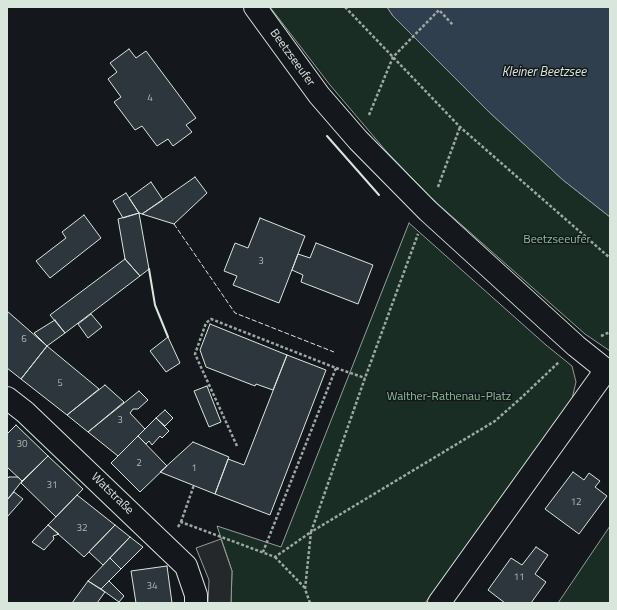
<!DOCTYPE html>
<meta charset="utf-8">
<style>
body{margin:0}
#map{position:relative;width:617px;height:610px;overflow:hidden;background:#14181c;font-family:"Titillium Web",sans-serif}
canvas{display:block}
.frame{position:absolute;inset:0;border:8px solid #d8e6dc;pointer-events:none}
</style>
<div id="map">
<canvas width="617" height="610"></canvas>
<div class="frame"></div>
</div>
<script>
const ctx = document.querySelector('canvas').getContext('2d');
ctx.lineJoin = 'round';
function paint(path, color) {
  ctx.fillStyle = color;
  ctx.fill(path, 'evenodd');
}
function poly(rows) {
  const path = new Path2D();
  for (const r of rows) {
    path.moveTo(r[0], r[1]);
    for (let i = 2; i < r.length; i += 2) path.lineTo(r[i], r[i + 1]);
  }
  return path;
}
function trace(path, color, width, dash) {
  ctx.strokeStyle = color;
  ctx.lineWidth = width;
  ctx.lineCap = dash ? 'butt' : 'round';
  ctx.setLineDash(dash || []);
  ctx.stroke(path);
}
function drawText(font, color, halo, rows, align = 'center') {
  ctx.font = font + ' "Titillium Web",sans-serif';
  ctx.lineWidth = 3;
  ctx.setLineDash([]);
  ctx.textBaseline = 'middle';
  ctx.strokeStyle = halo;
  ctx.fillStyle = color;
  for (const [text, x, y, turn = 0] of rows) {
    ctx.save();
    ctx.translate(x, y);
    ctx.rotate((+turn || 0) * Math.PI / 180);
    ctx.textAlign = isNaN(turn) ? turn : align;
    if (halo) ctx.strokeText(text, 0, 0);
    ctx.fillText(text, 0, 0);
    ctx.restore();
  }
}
const green = poly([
 [270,7,387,7,393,16,488,111,563,180,610,217,610,351,585,334,430,197,386,151,330,85,270,7],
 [409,223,546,345,572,366,576,382,571,403,425,603,231,603,232,571,217,526,281,547,409,223],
 [610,526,610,603,558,603,610,526]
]);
const parking = poly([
 [221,539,232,571,231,603,208,603,209,580,196,548,221,539]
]);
const water = poly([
 [387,7,610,7,610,217,563,180,488,111,393,16,387,7]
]);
const building = poly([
 [129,49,136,58,146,51,196,118,186,125,192,132,173,146,168,139,157,146,142,126,135,130,114,102,121,97,108,79,117,72,110,63,129,49],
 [195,177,207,193,174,224,142,214,195,177],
 [151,182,163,200,142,214,139,213,129,198,151,182],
 [126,193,139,213,123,218,113,201,126,193],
 [139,213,149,269,140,276,125,259,118,219,139,213],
 [84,215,101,238,50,278,36,261,66,238,62,232,84,215],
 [260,218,305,236,279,303,233,285,237,276,224,271,235,243,248,248,260,218],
 [316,243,373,265,358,304,301,282,303,275,292,270,298,254,310,258,316,243],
 [125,259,140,276,65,333,50,315,125,259],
 [7,311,47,346,21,379,7,368,7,311],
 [91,314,102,327,88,338,78,324,91,314],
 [55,320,65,333,47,346,34,333,55,320],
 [210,324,287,355,273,390,256,384,255,386,206,367,200,350,210,324],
 [168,337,180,363,166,372,150,351,168,337],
 [47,346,99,389,67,415,21,379,47,346],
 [287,355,326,370,270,515,215,494,228,459,244,465,287,355],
 [105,385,124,402,88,432,67,415,105,385],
 [207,386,221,422,209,427,194,391,207,386],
 [139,391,148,400,138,409,133,409,130,413,145,429,118,456,88,432,139,391],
 [165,410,173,418,165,426,156,418,165,410],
 [156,418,169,431,162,438,160,436,152,445,149,441,146,444,138,436,156,418],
 [16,425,48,456,22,481,7,467,7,434,16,425],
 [138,436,167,466,140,492,111,463,138,436],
 [193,442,229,457,215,494,160,472,193,442],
 [48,456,83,489,56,517,21,483,48,456],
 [573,472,584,480,589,473,600,481,595,487,607,496,579,534,545,509,573,472],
 [9,477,18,477,22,481,7,500,7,479,9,477],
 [14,492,23,499,7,517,7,500,14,492],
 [77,495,115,525,84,557,48,525,77,495],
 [48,525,59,534,53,536,54,539,44,550,32,542,48,525],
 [115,525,130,537,103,565,89,552,115,525],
 [130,537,143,547,121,569,110,558,130,537],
 [536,547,548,555,535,574,546,582,531,603,505,603,488,590,511,558,522,565,536,547],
 [110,558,121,569,101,589,88,581,110,558],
 [167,566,172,603,136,603,131,571,167,566],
 [88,581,105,592,97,603,72,603,88,581],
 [109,581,124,596,119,602,101,589,109,581]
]);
const path = poly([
 [345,7,460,127,610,258],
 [369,115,393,57,439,10,453,25],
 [438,187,460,127],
 [601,336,610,332],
 [336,368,365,378],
 [237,446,195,354,206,323,211,319,336,368,263,552],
 [181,522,194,485],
 [178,527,181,522,275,557,311,532,365,378,418,234],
 [275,557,305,588],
 [310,603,305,589,311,532,495,421,521,398,559,362]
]);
const minor = poly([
 [255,7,319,95,358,140,428,211,576,346,606,370,610,371],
 [7,398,25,412,186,566,196,595,196,603],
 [439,603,606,370]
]);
const fence = poly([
 [174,224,235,313,334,352]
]);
const wall = poly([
 [327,136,379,195],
 [149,269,155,305,168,337]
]);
const numberNames = [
 ["4",150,99],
 ["3",261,262],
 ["6",24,340],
 ["5",60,384],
 ["3",120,421],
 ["30",22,445],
 ["2",139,464],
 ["1",194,469],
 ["31",52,486],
 ["12",576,503],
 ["32",82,529],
 ["11",519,578],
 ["34",152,587]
];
const streetNames = [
 ["Beetzseeufer",292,58,54],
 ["Watstraße",112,494,44]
];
const parkNames = [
 ["Beetzseeufer",557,240],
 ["Walther-Rathenau-Platz",449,397]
];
const waterNames = [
 ["Kleiner Beetzsee",544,73]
];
paint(green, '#1a2d24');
trace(green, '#939e99', 1);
paint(parking, '#24282b');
trace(parking, '#939e99', 1);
paint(water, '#2f3f4d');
trace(water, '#939e99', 1);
paint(building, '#2c363c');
trace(building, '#d8e6dc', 1);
trace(minor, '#d8e6dc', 24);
trace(path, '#9da8a2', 2.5, [3, 2]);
trace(minor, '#14181c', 22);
trace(fence, '#d8e6dc', 1, [5, 2]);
trace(wall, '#d8e6dc', 2);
drawText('10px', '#adbab4', null, numberNames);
drawText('12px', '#d8e6dc', '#14181c', streetNames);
drawText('12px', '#8ac095', '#14181c', parkNames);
drawText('italic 13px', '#d8e6dc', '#14181c', waterNames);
</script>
